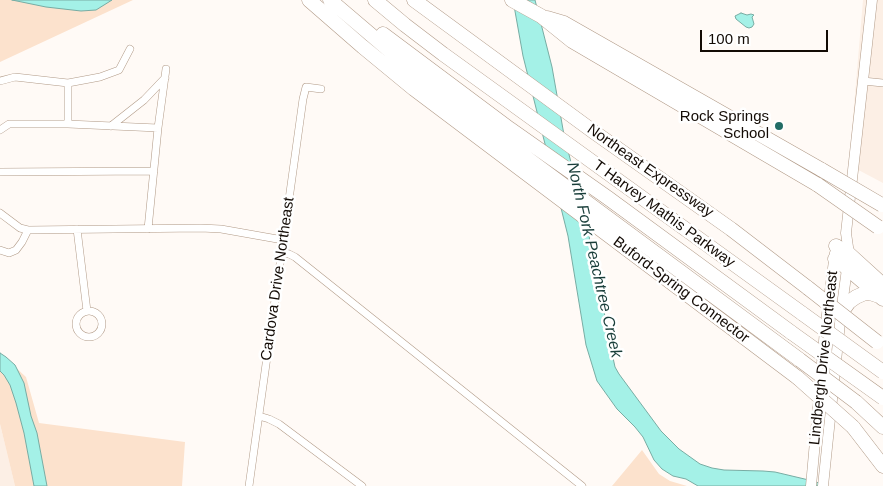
<!DOCTYPE html>
<style>
body{margin:0}
#map{position:relative;width:883px;height:486px;overflow:hidden;background:#fffaf6;font-family:Helvetica,sans-serif}
canvas{display:block}
.scale{position:absolute;left:700px;top:30px;width:128px;height:22px;box-sizing:border-box;border:2px solid #130b05;border-top:0;padding-left:6px;font-size:15px;line-height:18px;white-space:nowrap;color:#130b05;-webkit-text-stroke:4px #fff;paint-order:stroke}
</style>
<div id="map">
<canvas width="883" height="486"></canvas>
<div class="scale">100 m</div>
</div>
<script>
const ctx = document.querySelector('canvas').getContext('2d');
ctx.lineJoin = 'round';
function paint(path, color) {
  ctx.fillStyle = color;
  ctx.fill(path, 'evenodd');
}
function poly(rows) {
  const path = new Path2D();
  for (const r of rows) {
    if (r.length === 3) {
      path.moveTo(r[0] + r[2], r[1]);
      path.arc(r[0], r[1], r[2], 0, 2 * Math.PI);
      continue;
    }
    path.moveTo(r[0], r[1]);
    for (let i = 2; i < r.length; i += 2) path.lineTo(r[i], r[i + 1]);
  }
  return path;
}
function trace(path, color, width, dash) {
  ctx.strokeStyle = color;
  ctx.lineWidth = width;
  ctx.lineCap = dash ? 'butt' : 'round';
  ctx.setLineDash(dash || []);
  ctx.stroke(path);
}
function drawText(font, color, halo, rows, align = 'center') {
  ctx.font = font + ' Helvetica,sans-serif';
  ctx.lineWidth = 5;
  ctx.setLineDash([]);
  ctx.textBaseline = 'middle';
  ctx.strokeStyle = halo;
  ctx.fillStyle = color;
  for (const [text, x, y, turn = 0] of rows) {
    ctx.save();
    ctx.translate(x, y);
    ctx.rotate((+turn || 0) * Math.PI / 180);
    ctx.textAlign = isNaN(turn) ? turn : align;
    if (halo) ctx.strokeText(text, 0, 0);
    ctx.fillText(text, 0, 0);
    ctx.restore();
  }
}
const built = poly([
 [863,0,883,0,883,183,849,165],
 [0,424,15,486,0,486]
]);
const green = poly([
 [0,0,133,0,0,62],
 [0,353,26,377,39,423,185,442,182,486,15,486,0,424],
 [642,450,659,474,670,481,687,486,612,486]
]);
const water = poly([
 [12,0,112,0,96,10,81,11,46,7,12,0],
 [513,0,535,0,552,67,564,135,584,213,589,232,590,248,598,272,607,330,615,367,619,374,661,431,679,449,700,464,712,468,724,470,763,471,775,472,813,481,828,486,698,486,686,479,673,476,662,469,654,460,643,437,635,427,617,409,597,381,586,345,568,236,523,56,513,0],
 [741,13,747,15,751,14,754,15,752,17,754,24,752,27,749,28,746,27,736,19,735,16,741,13],
 [0,353,6,357,15,365,24,383,31,416,37,433,47,486,34,486,24,433,16,403,10,385,4,375,0,371,0,353]
]);
const street = poly([
 [0,81,15,77,68,83,100,77,119,70,130,49],
 [863,81,883,83],
 [68,83,68,124],
 [111,126,144,100,165,78],
 [0,130,9,124,68,124,158,128],
 [0,172,154,171],
 [0,213,20,228,28,230,201,228,221,229,283,240],
 [77,229,87,311],
 [148,229,158,128,166,69],
 [0,250,9,253,16,250,22,242,28,230],
 [281,252,289,254,295,257,582,486],
 [89,324,13],
 [259,416,269,419,279,424,362,486],
 [249,486,303,99,306,87,321,89]
]);
const secondary = poly([
 [811,486,825,330,835,253],
 [823,486,841,313,849,254,846,233,872,0]
]);
const highway = poly([
 [309,0,363,47,414,89,798,378],
 [330,0,424,80,512,147,800,360],
 [375,0,405,25,443,54,803,314],
 [414,0,594,132,731,229,808,288],
 [512,0,541,16,572,41,818,185],
 [547,18,564,23,822,170],
 [383,34,510,129,608,198,792,333],
 [836,246,849,254,883,285],
 [835,259,847,268,883,299],
 [841,313,849,302,856,297,865,293,870,293,879,296],
 [856,402,883,427],
 [853,427,883,466]
]);
const highwayBridge = poly([
 [822,170,882,205],
 [818,185,878,227],
 [808,288,877,342],
 [803,314,883,372],
 [792,333,883,398],
 [800,360,856,402],
 [798,378,853,427]
]);
const markers = [
 [779,126,5,"#226c65"]
];
const poiNames = [
 ["Rock Springs",769,117],
 ["School",769,134]
];
const streetNames = [
 ["Northeast Expressway",650,171,35],
 ["T Harvey Mathis Parkway",664,214,36],
 ["Cardova Drive Northeast",278,279,-82],
 ["Buford-Spring Connector",681,290,37],
 ["Lindbergh Drive Northeast",824,358,-84]
];
const waterNames = [
 ["North Fork Peachtree Creek",594,260,77]
];
paint(built, '#fcefe5');
paint(green, '#fce2cd');
paint(water, '#a4f1e7');
trace(water, '#78aca3', 1);
trace(street, '#b19a87', 8);
trace(secondary, '#b19a87', 11);
trace(highway, '#b19a87', 15);
trace(street, '#fff', 7);
trace(secondary, '#fff', 10);
trace(highway, '#fff', 14);
trace(highwayBridge, '#b19a87', 15, []);
trace(highwayBridge, '#fff', 14);
for (const [x, y, r, color] of markers) {
  const dot = new Path2D();
  dot.arc(x, y, r, 0, 2 * Math.PI);
  ctx.fillStyle = color;
  ctx.fill(dot);
  trace(dot, '#fff', 2);
}
drawText('15px', '#130b05', '#fff', poiNames, 'right');
drawText('15px', '#130b05', '#fff', streetNames);
drawText('italic 16px', '#193e3a', '#fff', waterNames);
</script>
